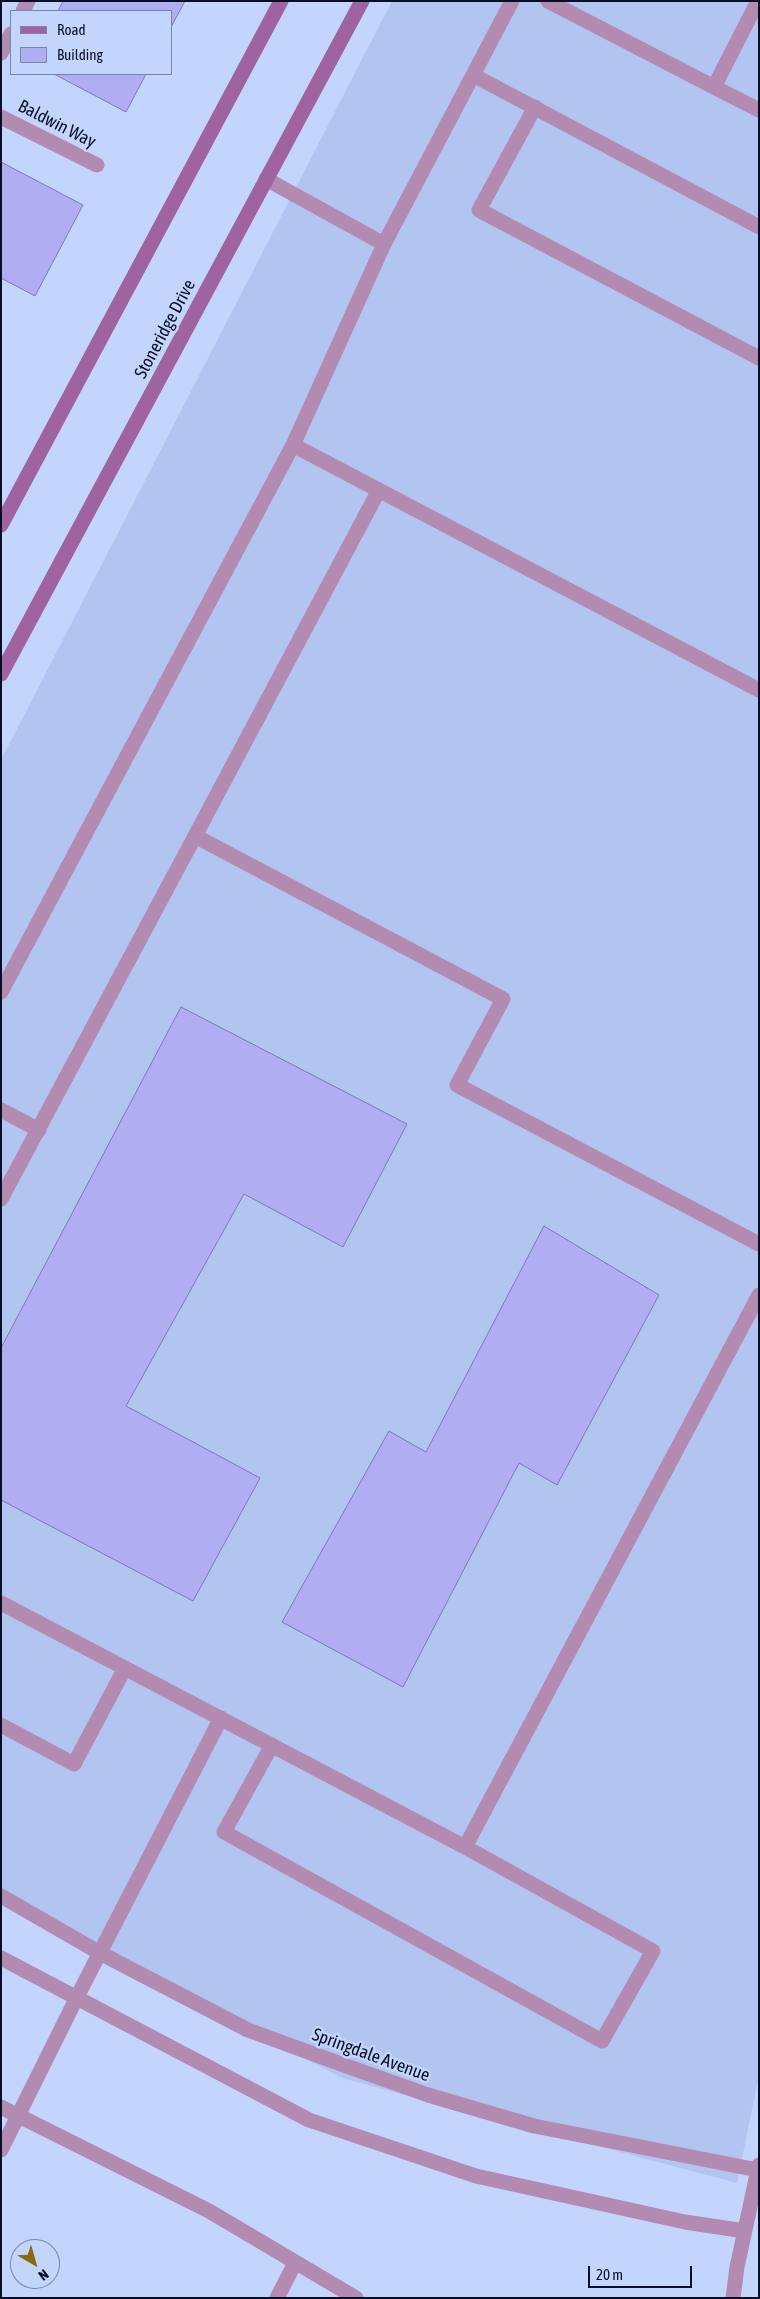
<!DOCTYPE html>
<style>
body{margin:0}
#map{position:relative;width:760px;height:2299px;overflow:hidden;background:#c3d5fd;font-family:"Asap Condensed",sans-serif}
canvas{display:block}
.frame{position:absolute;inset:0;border:2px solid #070f26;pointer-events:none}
.legend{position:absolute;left:10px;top:10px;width:162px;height:65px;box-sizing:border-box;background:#c3d5fd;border:1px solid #7886a7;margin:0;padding:6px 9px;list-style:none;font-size:15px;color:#070f26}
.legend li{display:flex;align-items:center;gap:10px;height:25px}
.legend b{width:25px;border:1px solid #7886a7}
.north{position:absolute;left:10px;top:2239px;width:50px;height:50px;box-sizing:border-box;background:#c3d5fd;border:1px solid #7886a7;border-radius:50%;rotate:142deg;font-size:14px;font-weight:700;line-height:20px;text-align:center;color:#070f26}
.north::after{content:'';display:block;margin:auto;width:18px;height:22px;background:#8b6a0a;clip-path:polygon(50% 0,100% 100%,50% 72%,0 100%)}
.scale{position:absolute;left:588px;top:2266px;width:104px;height:22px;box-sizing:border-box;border:2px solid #070f26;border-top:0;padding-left:6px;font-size:15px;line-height:18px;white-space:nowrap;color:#070f26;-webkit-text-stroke:4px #c3d5fd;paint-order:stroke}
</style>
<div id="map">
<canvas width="760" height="2299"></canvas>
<div class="frame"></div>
<ul class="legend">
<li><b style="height:6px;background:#9f64a0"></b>Road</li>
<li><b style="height:14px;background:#b0adf2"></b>Building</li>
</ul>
<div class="north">N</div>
<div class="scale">20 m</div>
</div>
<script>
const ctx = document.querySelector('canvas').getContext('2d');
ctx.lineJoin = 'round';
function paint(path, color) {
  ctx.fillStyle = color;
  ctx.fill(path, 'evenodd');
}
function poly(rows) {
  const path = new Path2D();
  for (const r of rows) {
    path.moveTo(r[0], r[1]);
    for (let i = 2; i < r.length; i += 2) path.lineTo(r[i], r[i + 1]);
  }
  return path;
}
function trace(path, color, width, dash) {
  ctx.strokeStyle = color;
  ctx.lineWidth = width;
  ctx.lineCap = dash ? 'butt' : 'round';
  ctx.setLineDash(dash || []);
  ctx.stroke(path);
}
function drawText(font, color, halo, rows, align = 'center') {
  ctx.font = font + ' "Asap Condensed",sans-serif';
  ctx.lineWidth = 5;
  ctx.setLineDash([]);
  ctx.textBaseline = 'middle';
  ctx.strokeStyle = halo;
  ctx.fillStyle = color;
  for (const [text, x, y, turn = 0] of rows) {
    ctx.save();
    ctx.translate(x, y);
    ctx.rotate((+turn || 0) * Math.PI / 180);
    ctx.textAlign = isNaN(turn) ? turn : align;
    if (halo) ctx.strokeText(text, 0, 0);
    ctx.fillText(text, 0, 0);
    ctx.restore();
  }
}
const built = poly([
 [392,1,759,1,759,2075,737,2183,342,2078,1,1898,1,760]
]);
const building = poly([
 [63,1,185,1,171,27,171,11,58,11,63,1],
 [54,74,146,74,126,112,54,74],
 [1,162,83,205,35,296,1,278,1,162],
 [181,1007,407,1124,343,1247,244,1194,126,1406,260,1478,193,1601,1,1500,1,1348,181,1007],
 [544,1226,659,1295,557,1485,519,1463,403,1687,282,1622,389,1431,426,1452,544,1226]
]);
const service = poly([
 [548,1,714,87,758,1],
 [473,75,759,227],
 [714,87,759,110],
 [535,107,479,210,759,358],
 [266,179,384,244,512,1],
 [293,445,384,244],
 [195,836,379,490],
 [1,992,293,445,759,690],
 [1,1110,39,1130],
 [1,1199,195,836,503,999,457,1085,759,1244],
 [1,1603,465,1847,759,1295],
 [1,1725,74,1764,125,1668],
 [272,1745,224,1832,602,2041,653,1951,465,1847],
 [1,2107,209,2211,356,2298],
 [1,2150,77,1997,221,1718],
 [277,2298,295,2263]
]);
const minor = poly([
 [23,11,28,1],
 [1,53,11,34],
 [1,117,97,165],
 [1,1896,100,1953,248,2030,352,2068,428,2095,534,2126,758,2170],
 [1,1958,309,2120,476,2176,685,2222,745,2231],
 [733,2298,737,2267,759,2165]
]);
const secondary = poly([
 [1,525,281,1],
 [1,674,362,1]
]);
const streetNames = [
 ["Baldwin Way",57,124,27],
 ["Stoneridge Drive",165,329,-62],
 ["Springdale Avenue",371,2055,20]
];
paint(built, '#b2c5f0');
paint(building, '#b0adf2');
trace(building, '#7d79ba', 1);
trace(service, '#b28ab2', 15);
trace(minor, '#b28ab2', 15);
trace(secondary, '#9f64a0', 15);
drawText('18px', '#070f26', '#c3d5fd', streetNames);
</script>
